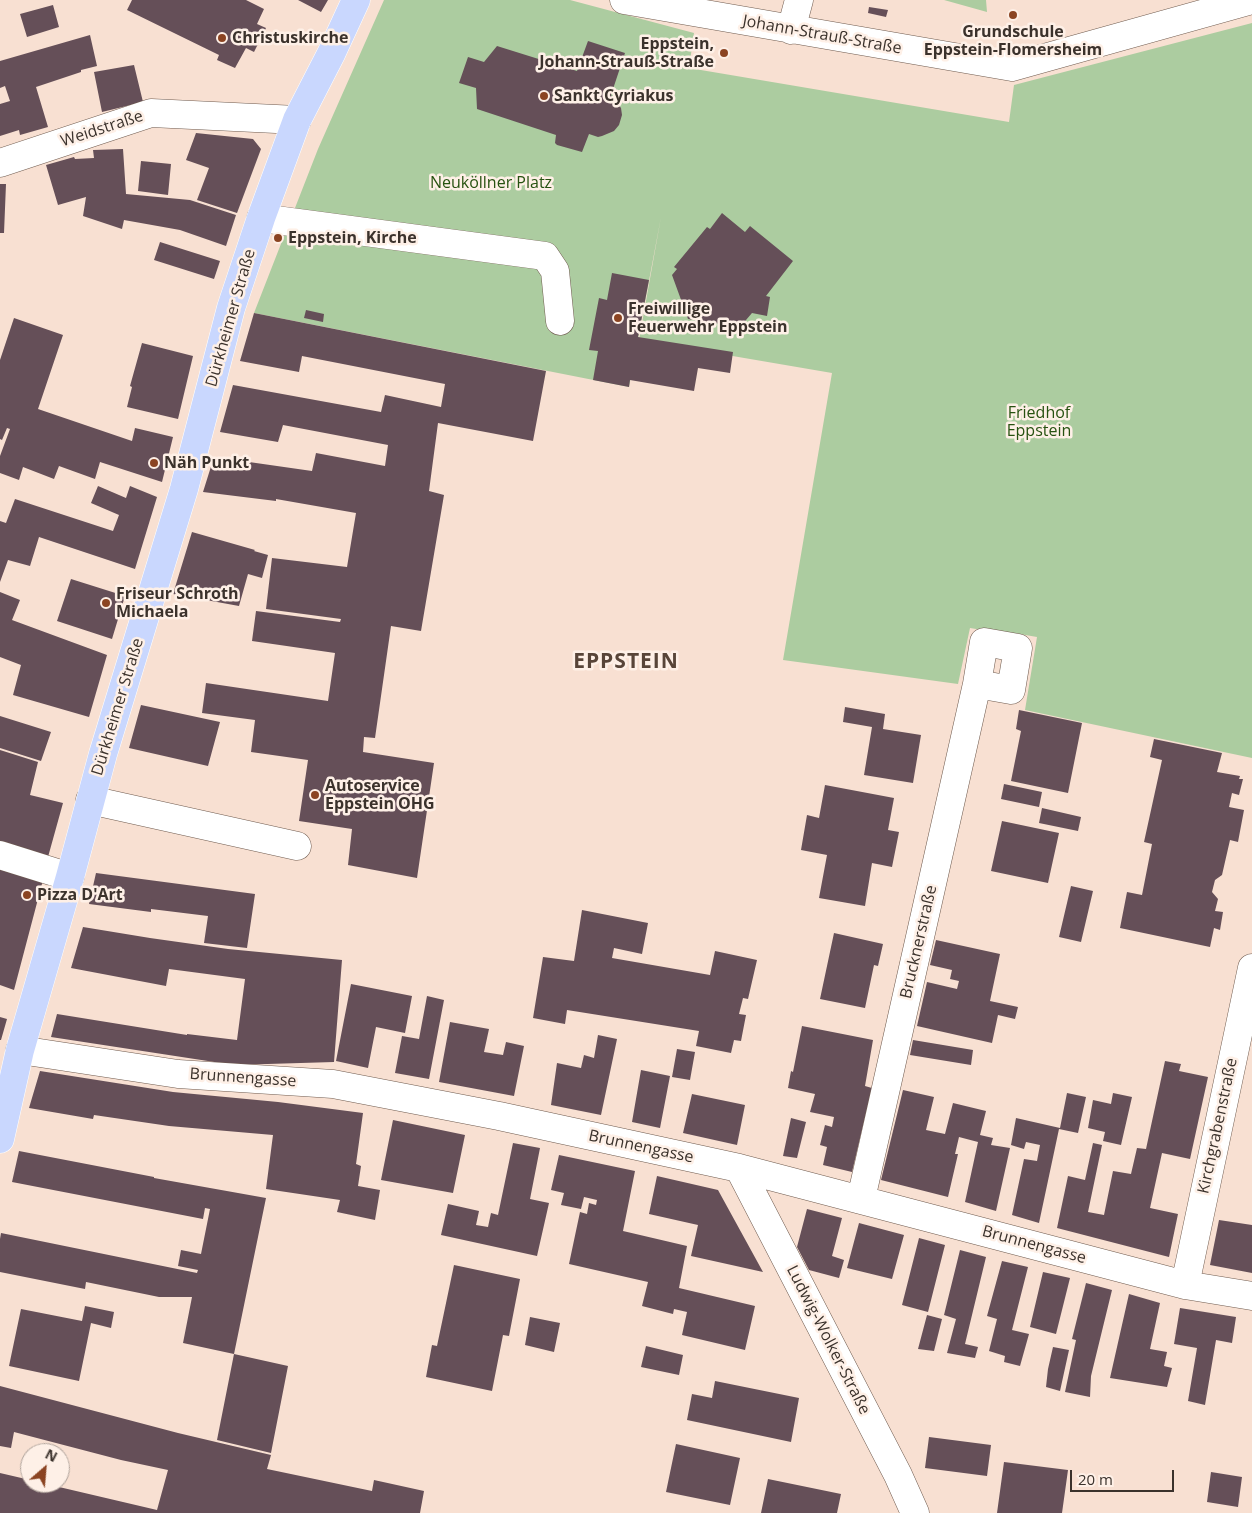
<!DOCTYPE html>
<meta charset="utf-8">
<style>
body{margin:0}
#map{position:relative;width:1252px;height:1513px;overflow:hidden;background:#f8e0d2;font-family:"Open Sans",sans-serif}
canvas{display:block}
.north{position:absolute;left:20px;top:1443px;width:50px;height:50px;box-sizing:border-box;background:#fef0e7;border:1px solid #b0a49c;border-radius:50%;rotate:27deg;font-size:14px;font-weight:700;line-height:20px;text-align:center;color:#3b322c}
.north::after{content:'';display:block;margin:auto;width:18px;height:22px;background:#8b4422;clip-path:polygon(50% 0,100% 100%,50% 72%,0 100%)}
.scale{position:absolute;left:1070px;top:1470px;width:104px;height:22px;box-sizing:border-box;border:2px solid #3b322c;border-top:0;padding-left:6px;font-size:15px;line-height:18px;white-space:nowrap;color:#3b322c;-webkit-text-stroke:4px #fef0e7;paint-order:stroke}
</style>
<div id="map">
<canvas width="1252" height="1513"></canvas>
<div class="north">N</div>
<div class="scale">20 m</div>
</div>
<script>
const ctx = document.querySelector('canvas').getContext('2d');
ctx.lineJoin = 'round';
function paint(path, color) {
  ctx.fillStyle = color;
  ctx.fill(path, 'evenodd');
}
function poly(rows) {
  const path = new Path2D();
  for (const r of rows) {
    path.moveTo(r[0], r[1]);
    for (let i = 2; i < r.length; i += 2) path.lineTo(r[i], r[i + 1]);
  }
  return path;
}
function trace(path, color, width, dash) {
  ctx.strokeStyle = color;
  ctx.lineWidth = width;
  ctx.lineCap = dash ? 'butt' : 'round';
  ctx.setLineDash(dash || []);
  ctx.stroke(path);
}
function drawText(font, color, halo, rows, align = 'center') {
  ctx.font = font + ' "Open Sans",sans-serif';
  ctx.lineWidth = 5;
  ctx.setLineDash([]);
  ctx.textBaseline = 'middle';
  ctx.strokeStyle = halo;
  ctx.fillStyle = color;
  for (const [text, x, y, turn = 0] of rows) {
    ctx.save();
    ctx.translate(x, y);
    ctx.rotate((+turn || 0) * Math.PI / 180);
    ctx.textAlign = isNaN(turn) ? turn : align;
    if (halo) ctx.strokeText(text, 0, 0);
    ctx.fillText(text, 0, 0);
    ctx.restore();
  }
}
const green = poly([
 [384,0,570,0,694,33,689,68,1009,122,1014,85,1252,23,1252,758,1025,710,1037,637,1014,633,1013,635,970,628,958,684,783,660,832,373,639,340,661,217,629,387,254,313,318,149],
 [944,0,986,0,987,12]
]);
const building = poly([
 [132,0,246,0,264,9,257,24,266,28,254,52,246,48,235,68,217,60,219,55,127,10],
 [298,0,328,0,321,12],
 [53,5,59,27,27,37,20,14],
 [869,7,888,10,886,17,868,13],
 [90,35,97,66,81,70,81,72,36,87,48,127,20,135,19,130,0,136,0,104,10,101,5,86,0,88,0,61],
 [588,41,625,53,611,95,621,108,622,115,619,125,614,131,602,136,598,137,589,134,582,152,557,145,555,143,556,135,477,109,476,88,459,83,468,57,484,62,497,46,577,71],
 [134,65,143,102,102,112,94,72],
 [196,133,253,139,261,149,237,213,197,200,209,168,186,160],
 [123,149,126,194,190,200,236,215,226,246,180,230,124,220,122,229,83,216,86,197,58,205,46,165,74,157,75,159,94,158,93,150],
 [141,161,171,164,168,195,138,191],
 [0,184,6,184,4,233,0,233],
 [722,213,745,232,750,226,793,261,766,296,770,297,767,316,752,313,740,327,688,319,672,275,677,269,674,267,707,227,710,229],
 [160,242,220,261,214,279,154,260],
 [612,273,649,280,638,337,733,352,730,373,698,368,694,391,630,380,629,387,593,380,598,351,589,350,599,298,607,300],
 [306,310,324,314,323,322,304,318],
 [254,313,546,371,533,441,438,423,429,491,444,495,421,631,391,626,375,738,364,737,363,752,434,763,417,878,348,865,352,829,299,821,308,760,251,752,255,720,202,713,206,683,328,701,335,653,252,641,256,611,340,622,341,619,266,609,272,558,347,567,356,513,276,499,276,501,203,492,214,457,312,471,316,453,385,466,388,445,283,425,278,442,220,432,233,385,381,412,385,395,441,407,445,384,302,356,299,372,240,361],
 [14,318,63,335,38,409,132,441,135,428,173,437,162,482,100,462,95,479,59,466,54,479,23,467,19,480,0,473,0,456,10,429,7,428,2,440,0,439,0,360],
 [142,343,193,356,178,419,127,407,132,387,130,386],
 [98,486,126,498,130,486,157,497,135,569,39,537,30,566,8,560,0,582,0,521,6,523,15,499,113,531,119,515,91,503],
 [192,532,255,550,254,551,268,555,262,578,248,574,239,606,173,594],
 [71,579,125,596,112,639,57,621],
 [0,592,20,600,12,620,107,655,89,717,13,695,21,665,0,657],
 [141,705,220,722,208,766,129,748],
 [845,707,885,714,883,729,921,735,913,783,864,775,872,727,843,722],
 [1019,710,1082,723,1068,793,1011,781,1021,731,1016,729],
 [0,716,51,732,41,761,0,748],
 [1154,739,1222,753,1217,772,1240,776,1239,779,1243,779,1239,795,1232,793,1229,807,1244,810,1238,842,1230,840,1222,875,1215,880,1212,892,1218,899,1215,911,1223,912,1220,930,1214,928,1210,947,1120,928,1127,892,1142,895,1152,844,1144,842,1162,760,1150,757],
 [0,750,38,762,30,795,63,803,48,857,0,844],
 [1004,784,1042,792,1039,807,1001,799],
 [825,785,894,798,888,830,899,832,892,867,872,863,865,906,819,898,827,855,801,850,807,815,819,818],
 [1042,808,1081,817,1078,831,1039,823],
 [1002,821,1059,833,1048,883,991,871],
 [0,866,43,880,14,990,0,985],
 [96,873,255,894,247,948,204,943,208,916,151,909,151,912,89,904],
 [1071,886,1093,891,1081,942,1059,937],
 [582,910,648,923,642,954,614,948,612,958,710,975,715,951,757,960,748,999,743,998,739,1014,746,1015,741,1041,734,1040,731,1053,696,1046,699,1031,567,1010,565,1024,533,1018,543,957,574,961],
 [83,927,150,938,228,949,342,960,334,1062,234,1065,51,1037,57,1014,187,1035,187,1034,237,1040,245,979,169,969,166,986,71,968],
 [834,933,883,944,878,966,874,965,865,1008,820,999],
 [936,940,1000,954,990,1001,1018,1007,1015,1019,998,1015,992,1043,917,1026,927,982,957,989,959,981,950,979,952,970,930,965],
 [351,984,412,996,405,1033,376,1027,368,1068,336,1061],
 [427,996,444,1000,429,1079,395,1073,402,1036,419,1039],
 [0,1017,7,1019,1,1040,0,1040],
 [450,1022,489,1029,484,1052,503,1055,506,1042,524,1046,514,1096,439,1082],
 [802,1026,873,1040,865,1086,872,1088,852,1172,823,1165,827,1147,820,1145,825,1125,832,1127,834,1117,810,1112,815,1094,788,1088,791,1071,793,1072],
 [598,1035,617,1039,601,1115,551,1105,557,1063,581,1068,584,1055,594,1058],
 [913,1040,973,1050,971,1065,910,1055],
 [677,1049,695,1052,690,1080,672,1077],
 [1165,1061,1181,1064,1179,1071,1208,1077,1190,1159,1162,1153,1150,1208,1178,1214,1169,1257,1057,1228,1068,1176,1085,1180,1093,1143,1102,1145,1088,1212,1104,1215,1113,1171,1131,1174,1137,1148,1146,1149],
 [641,1070,670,1076,660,1128,632,1122],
 [40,1071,173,1092,278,1102,363,1113,356,1164,361,1166,358,1186,380,1190,375,1220,337,1212,340,1200,266,1189,273,1135,169,1126,94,1115,93,1119,29,1108],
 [903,1090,934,1097,926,1130,945,1134,953,1103,986,1111,980,1135,993,1138,991,1145,1010,1148,996,1211,965,1202,978,1142,959,1137,955,1154,958,1154,948,1197,881,1180],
 [1067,1093,1086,1097,1078,1133,1059,1129,1039,1223,1012,1215,1024,1159,1037,1161,1040,1145,1026,1142,1024,1149,1011,1145,1016,1118,1060,1128],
 [1113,1093,1132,1097,1121,1145,1103,1141,1105,1132,1088,1128,1093,1100,1111,1104],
 [692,1094,745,1105,737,1145,683,1133],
 [791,1118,806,1122,797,1158,783,1156],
 [393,1120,465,1135,453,1193,381,1180],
 [513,1143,540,1148,530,1199,549,1203,537,1256,441,1235,448,1204,479,1211,476,1225,488,1227,491,1213,498,1215],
 [19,1151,154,1177,154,1178,266,1198,234,1354,183,1343,192,1297,159,1297,86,1282,85,1289,0,1272,0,1239,1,1233,197,1273,198,1270,178,1266,181,1250,201,1254,210,1209,205,1208,203,1219,12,1182],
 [559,1155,635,1171,623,1231,687,1246,679,1288,755,1306,745,1350,682,1335,687,1312,674,1309,673,1314,642,1306,648,1282,569,1264,580,1212,587,1214,589,1203,596,1205,597,1200,584,1197,581,1209,561,1205,564,1193,551,1190],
 [657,1176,718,1190,763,1272,691,1256,698,1225,649,1214],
 [807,1209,842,1218,832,1256,844,1260,839,1278,809,1270,797,1247],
 [1219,1220,1252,1225,1252,1273,1210,1265],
 [859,1223,904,1235,892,1279,847,1268],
 [919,1238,945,1245,928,1312,902,1305],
 [960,1250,986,1257,965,1344,978,1347,975,1358,947,1353,956,1319,944,1315],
 [1002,1261,1028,1267,1012,1330,1029,1334,1020,1366,1004,1362,1005,1356,989,1351,997,1319,987,1316],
 [454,1265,520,1279,509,1336,503,1335,492,1391,426,1377,432,1345,437,1346],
 [1043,1272,1070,1278,1056,1334,1030,1327],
 [1086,1283,1112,1290,1091,1376,1090,1397,1065,1392,1076,1340,1072,1339],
 [1129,1294,1160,1303,1150,1349,1167,1352,1164,1366,1172,1368,1167,1387,1110,1378],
 [85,1306,114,1312,111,1328,91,1323,79,1381,9,1366,21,1309,82,1321],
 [1180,1308,1236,1317,1232,1343,1216,1340,1205,1405,1188,1401,1197,1348,1174,1344],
 [927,1315,942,1319,934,1351,918,1349],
 [530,1317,560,1323,554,1352,525,1345],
 [646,1346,683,1355,679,1375,641,1367],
 [1053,1347,1069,1350,1060,1391,1046,1387,1048,1369],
 [234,1354,288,1366,271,1453,217,1440],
 [715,1381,799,1398,791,1442,687,1420,692,1394,712,1398],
 [0,1386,178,1433,271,1455,267,1469,372,1491,374,1480,424,1491,420,1513,0,1513,0,1473,30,1480,30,1483,42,1483,157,1510,168,1470,121,1460,14,1432,11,1448,0,1446],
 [929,1437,991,1445,987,1476,925,1468],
 [676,1444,740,1458,730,1505,666,1492],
 [1004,1462,1068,1470,1062,1513,997,1513],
 [1211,1472,1242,1477,1238,1507,1207,1502],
 [768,1479,841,1494,837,1513,761,1513]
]);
const minor = poly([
 [624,0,1012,67,1252,0],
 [791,30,799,0],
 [0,163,151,113,297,120],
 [261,218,545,256,555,271,560,321],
 [90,800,297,846],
 [0,855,70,877],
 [20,1050,178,1074,333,1084,499,1116,739,1168,1185,1285,1252,1296],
 [739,1168,898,1475,915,1513],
 [861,1199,977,684,1011,690,1018,648,984,642,977,684],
 [1185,1285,1252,968]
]);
const major = poly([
 [0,1139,20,1050,70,877,103,754,184,489,231,308,261,218,297,120,332,52,356,0]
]);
const markers = [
 [1013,15,5,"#8b4422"],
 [222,38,5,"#8b4422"],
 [724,53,5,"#8b4422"],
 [544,96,5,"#8b4422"],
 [278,238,5,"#8b4422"],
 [618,318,5,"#8b4422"],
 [154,463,5,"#8b4422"],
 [106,603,5,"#8b4422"],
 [315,795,5,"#8b4422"],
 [27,895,5,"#8b4422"]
];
const poiNames = [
 ["Grundschule",1013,32,"center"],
 ["Eppstein-Flomersheim",1013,50,"center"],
 ["Christuskirche",232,38],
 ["Eppstein,",714,44,"right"],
 ["Johann-Strauß-Straße",714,62,"right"],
 ["Sankt Cyriakus",554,96],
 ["Eppstein, Kirche",288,238],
 ["Freiwillige",628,309],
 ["Feuerwehr Eppstein",628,327],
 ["Näh Punkt",164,463],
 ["Friseur Schroth",116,594],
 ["Michaela",116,612],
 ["Autoservice",325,786],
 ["Eppstein OHG",325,804],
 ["Pizza D'Art",37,895]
];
const streetNames = [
 ["Johann-Strauß-Straße",822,35,10],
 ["Weidstraße",102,129,-18],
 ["Dürkheimer Straße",231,318,-74],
 ["Dürkheimer Straße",118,707,-73],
 ["Brucknerstraße",919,942,-77],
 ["Brunnengasse",243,1078,4],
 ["Kirchgrabenstraße",1218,1126,-78],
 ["Brunnengasse",641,1147,12],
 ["Brunnengasse",1034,1245,15],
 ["Ludwig-Wolker-Straße",828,1340,63]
];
const parkNames = [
 ["Neuköllner Platz",491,183],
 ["Friedhof",1039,413],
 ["Eppstein",1039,431]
];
const districtNames = [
 ["EPPSTEIN",626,662]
];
paint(green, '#accca0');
paint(building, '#654f58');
trace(minor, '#705c50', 29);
trace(major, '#fff', 29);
trace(minor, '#fff', 28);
trace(major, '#c9d7fe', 28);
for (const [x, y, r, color] of markers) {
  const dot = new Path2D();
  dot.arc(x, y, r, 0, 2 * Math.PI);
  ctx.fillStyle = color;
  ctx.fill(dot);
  trace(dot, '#fef0e7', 2);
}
drawText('bold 16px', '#3b322c', '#fef0e7', poiNames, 'left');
drawText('16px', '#3b322c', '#fef0e7', streetNames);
drawText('16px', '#275211', '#fef0e7', parkNames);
ctx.letterSpacing = '1px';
drawText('bold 21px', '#584539', '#fef0e7', districtNames);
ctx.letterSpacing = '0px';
</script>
